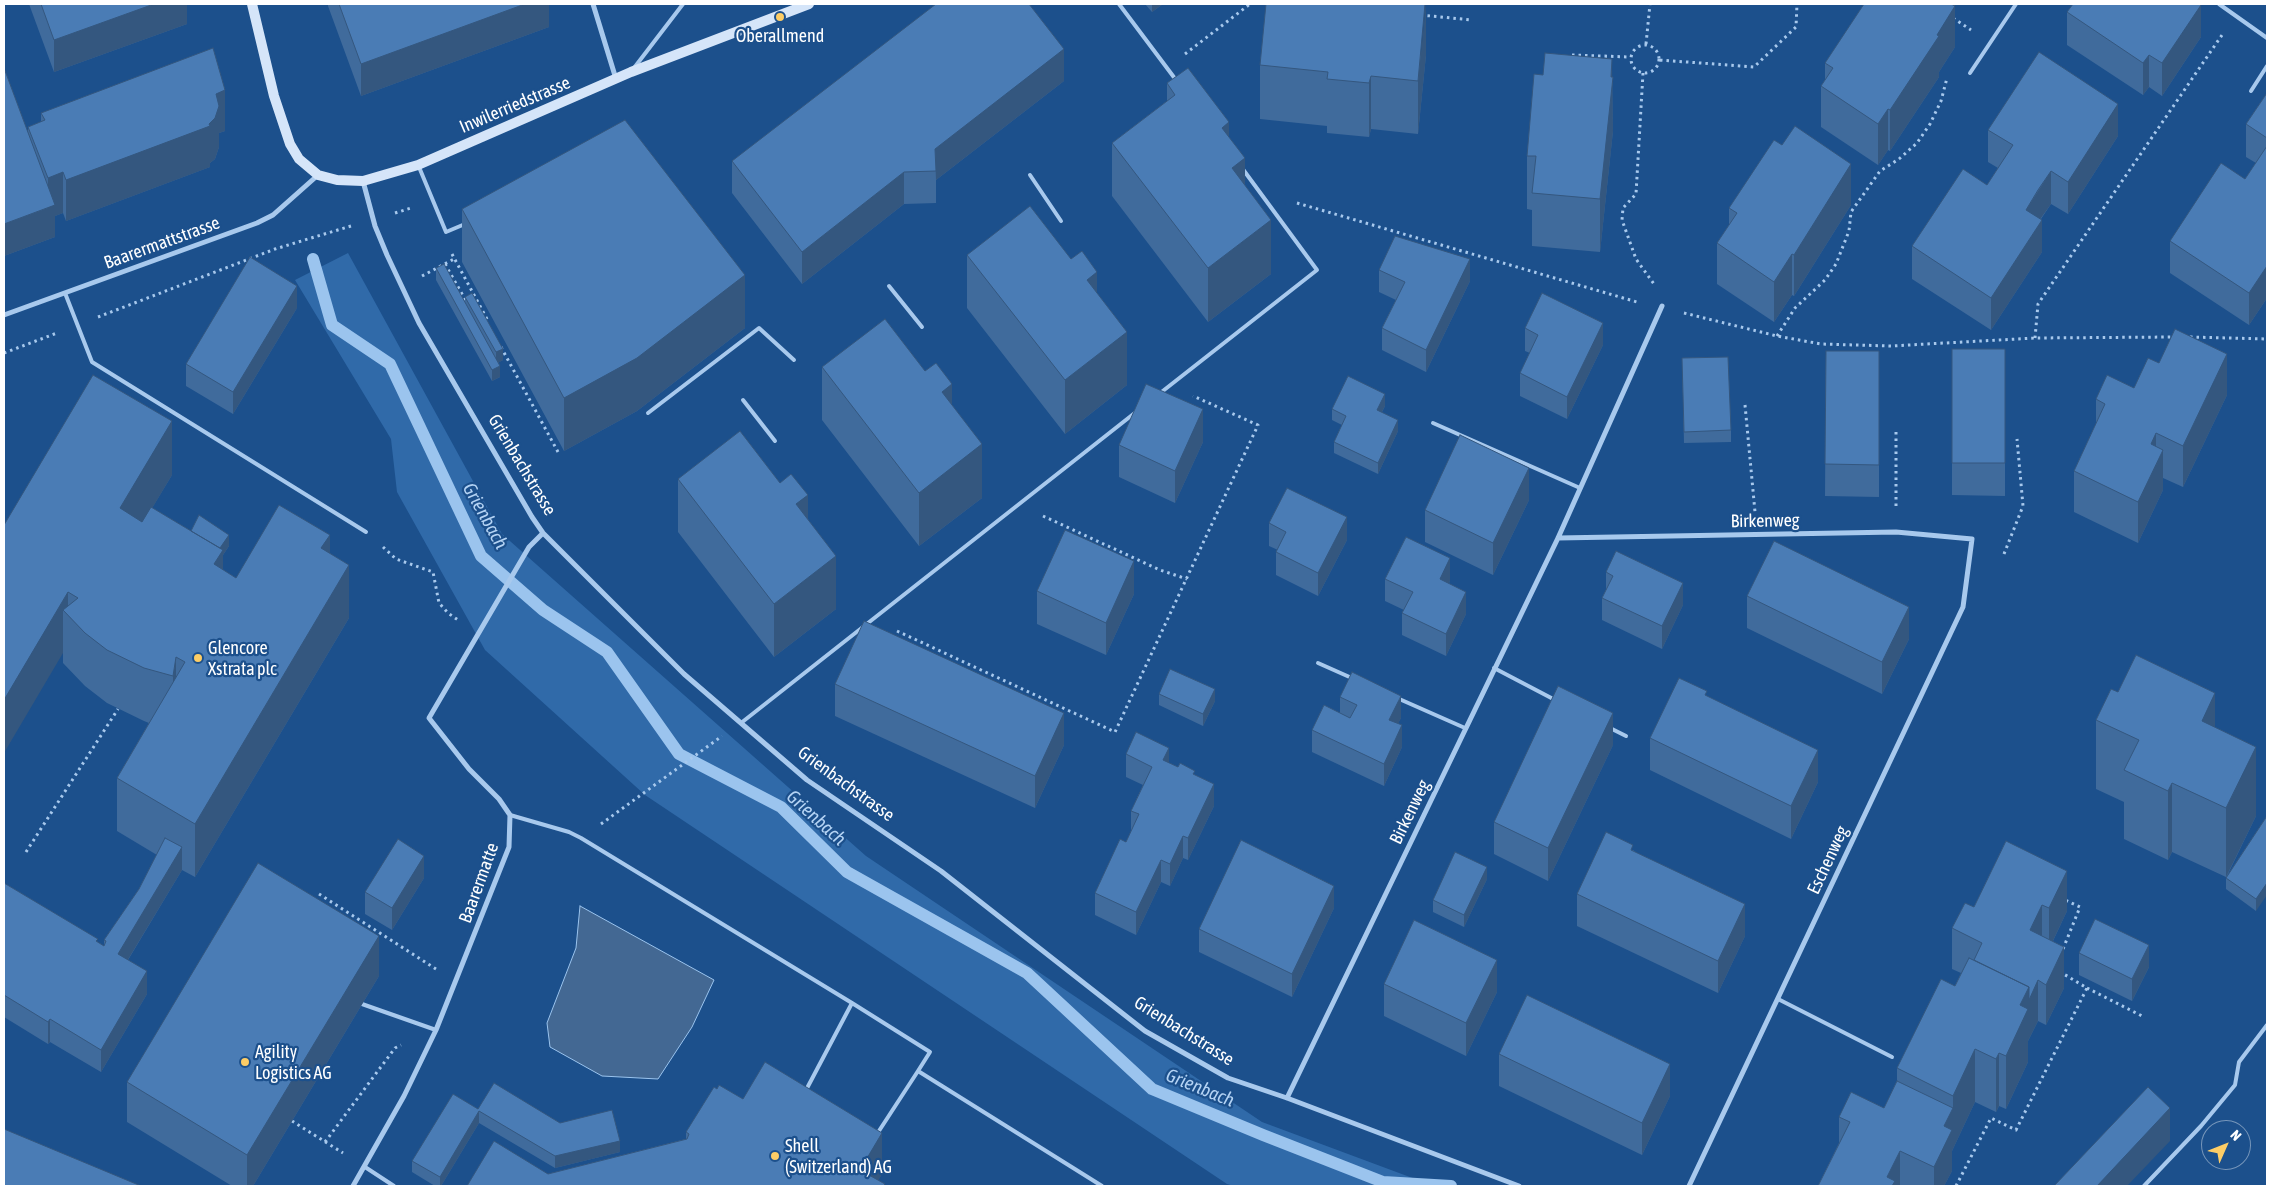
<!DOCTYPE html>
<style>
body{margin:0}
#map{position:relative;width:2271px;height:1190px;overflow:hidden;background:#1c508c;font-family:"Asap Condensed",sans-serif}
canvas{display:block}
.frame{position:absolute;inset:0;border:5px solid #fff;pointer-events:none}
.north{position:absolute;left:2201px;top:1120px;width:50px;height:50px;box-sizing:border-box;background:#1c508c;border:1px solid #7796ba;border-radius:50%;rotate:46deg;font-size:14px;font-weight:700;line-height:20px;text-align:center;color:#fff}
.north::after{content:'';display:block;margin:auto;width:18px;height:22px;background:#fdcd66;clip-path:polygon(50% 0,100% 100%,50% 72%,0 100%)}
</style>
<div id="map">
<canvas width="2271" height="1190"></canvas>
<div class="frame"></div>
<div class="north">N</div>
</div>
<script>
const ctx = document.querySelector('canvas').getContext('2d');
ctx.lineJoin = 'round';
function paint(path, color) {
  ctx.fillStyle = color;
  ctx.fill(path, 'evenodd');
}
function poly(rows) {
  const path = new Path2D();
  for (const r of rows) {
    if (r.length === 3) {
      path.moveTo(r[0] + r[2], r[1]);
      path.arc(r[0], r[1], r[2], 0, 2 * Math.PI);
      continue;
    }
    path.moveTo(r[0], r[1]);
    for (let i = 2; i < r.length; i += 2) path.lineTo(r[i], r[i + 1]);
  }
  return path;
}
function trace(path, color, width, dash) {
  ctx.strokeStyle = color;
  ctx.lineWidth = width;
  ctx.lineCap = dash ? 'butt' : 'round';
  ctx.setLineDash(dash || []);
  ctx.stroke(path);
}
function drawText(font, color, halo, rows, align = 'center') {
  ctx.font = font + ' "Asap Condensed",sans-serif';
  ctx.lineWidth = 4.5;
  ctx.setLineDash([]);
  ctx.textBaseline = 'middle';
  ctx.strokeStyle = halo;
  ctx.fillStyle = color;
  for (const [text, x, y, turn = 0] of rows) {
    ctx.save();
    ctx.translate(x, y);
    ctx.rotate((+turn || 0) * Math.PI / 180);
    ctx.textAlign = isNaN(turn) ? turn : align;
    if (halo) ctx.strokeText(text, 0, 0);
    ctx.fillText(text, 0, 0);
    ctx.restore();
  }
}
const green = poly([
 [348,253,502,534,866,856,1262,1122,1434,1186,1234,1186,1227,1184,645,795,485,650,397,492,391,439,295,280]
]);
const water = poly([
 [580,906,714,980,692,1027,658,1079,602,1076,550,1047,547,1023,576,948,580,906]
]);
const stream = poly([
 [313,259,332,325,390,364,481,556,543,610,607,652,679,754,781,807,847,872,1027,973,1152,1089,1263,1135,1383,1182,1451,1186]
]);
const path = poly([
 [1421,15,1472,20],
 [1953,18,1971,30],
 [1646,44,1650,4],
 [1645,59,14],
 [1185,54,1250,4],
 [1572,55,1630,57],
 [1660,60,1754,67,1796,27,1797,4],
 [1643,73,1636,194,1623,208,1622,220,1636,259,1654,284],
 [1297,203,1637,302],
 [395,213,411,208],
 [452,254,488,321],
 [445,264,466,301],
 [422,276,454,259],
 [1684,313,1777,336,1821,344,1891,346,2035,338,2174,337],
 [98,317,275,249,351,226],
 [1777,336,1795,308,1825,280,1836,264,1849,231,1851,212,1880,171,1899,159,1917,143,1930,124,1941,101,1947,78],
 [2190,337,2267,339],
 [2035,338,2038,304,2222,35],
 [501,347,558,452],
 [4,353,57,333],
 [1745,405,1755,512],
 [1896,432,1896,509],
 [1043,516,1160,570,1187,579],
 [383,547,396,559,433,572,439,603,448,613,458,620],
 [2004,554,2023,506,2017,439],
 [897,631,1115,732,1258,425,1193,396],
 [601,824,722,736],
 [26,852,118,709],
 [319,894,436,969],
 [2063,949,2080,907,2065,900],
 [2087,988,2144,1017],
 [292,1121,343,1153],
 [325,1142,395,1048,401,1045],
 [1956,1186,1991,1118,2016,1130,2087,988,2062,973]
]);
const lane = poly([
 [1119,4,1176,80],
 [2219,4,2267,38],
 [634,68,683,4],
 [1970,73,2016,4],
 [2251,91,2267,66],
 [419,167,446,232,465,224],
 [1030,175,1061,221],
 [889,286,922,327],
 [65,293,92,362,366,532],
 [1159,394,1317,270,1242,168],
 [743,400,775,441],
 [648,413,759,328,794,360],
 [1433,423,1580,488],
 [1318,663,1354,679],
 [1494,668,1557,701],
 [1397,698,1465,728],
 [741,723,1136,412],
 [1610,728,1626,736],
 [510,815,569,832,581,838,852,1003,805,1092],
 [1778,999,1892,1057],
 [852,1003,930,1052,918,1071,1102,1186],
 [362,1004,436,1030],
 [877,1134,918,1071],
 [365,1167,394,1186],
 [2144,1186,2201,1126,2235,1085,2239,1062,2267,1025]
]);
const street = poly([
 [593,4,616,79],
 [363,181,375,226,387,255,419,323,532,517,543,533,684,674,807,780,941,871,1145,1031,1228,1078,1287,1098,1519,1186],
 [4,315,257,223,273,215,318,175],
 [1558,538,1896,532,1972,539,1963,607,1689,1186],
 [1287,1098,1558,538,1662,306],
 [353,1186,404,1096,436,1030,509,847,510,815,499,799,469,769,429,718,529,547,543,533]
]);
const secondary = poly([
 [252,4,274,96,290,144,299,159,318,175,337,180,363,181,418,165,631,72,809,4]
]);
const wall = poly([
 [29,4,187,4,187,24,54,72],
 [328,4,549,4,549,27,361,96,328,6],
 [1145,4,1163,4,1152,12],
 [2067,12,2201,37,2162,96,2149,87,2143,95,2067,45],
 [1955,47,1939,72,1939,77,1890,151,1888,150,1878,165,1821,127,1821,86,1825,80,1825,63],
 [1426,55,1418,134,1371,129,1369,137,1327,133,1327,126,1260,119,1260,65],
 [4,68,28,135,28,127,41,122,41,113,225,131,219,133,219,147,215,159,210,163,210,167,66,221,63,213,55,216,55,237,4,256],
 [1543,75,1612,77,1613,131,1600,252,1532,246,1532,210,1527,209,1527,156],
 [1064,81,936,180,936,203,904,204,802,284,732,193,732,161],
 [1167,83,1229,138,1245,186,1271,274,1208,322,1112,196,1112,143,1167,101],
 [2267,93,2267,298,2249,325,2170,273,2170,241,2245,179,2256,163,2246,157,2246,124],
 [1988,130,2118,136,2068,214,2051,204,2041,219,2042,252,1991,330,1912,279,1912,246,1987,185,1998,168,1988,162],
 [1851,205,1794,296,1792,295,1774,322,1717,284,1717,243,1729,225,1729,208],
 [462,209,745,328,637,411,564,451,462,262],
 [967,255,1097,293,1127,385,1065,434,967,308],
 [436,268,465,302,465,297,503,360,499,362,500,377,492,381,436,280],
 [1379,270,1470,281,1426,372,1382,350,1382,328,1396,300,1379,292],
 [297,308,233,414,186,386,186,364],
 [1525,328,1603,345,1567,419,1520,396,1520,373,1530,353,1525,351],
 [1952,349,2005,349,2005,496,1952,495],
 [1826,351,1879,351,1879,497,1825,496],
 [1682,358,1731,430,1731,442,1684,443],
 [822,367,982,498,919,546,822,420],
 [2134,388,2227,395,2183,487,2163,478,2163,490,2138,543,2074,512,2074,471,2096,425,2096,399],
 [1385,406,1382,412,1398,431,1378,474,1334,453,1334,442,1342,425,1332,420,1332,409],
 [1203,442,1175,503,1119,477,1119,445],
 [172,475,152,508,191,531,229,546,223,555,223,570,236,578,330,553,349,618,195,877,182,870,128,960,147,994,101,1072,50,1042,48,1044,4,1017,4,883,104,946,104,940,139,889,157,855,117,831,117,778,149,723,144,721,107,703,85,686,63,663,63,653,4,525],
 [678,479,808,519,836,609,774,657,678,532],
 [1529,500,1493,575,1425,542,1425,510],
 [1269,523,1347,540,1318,596,1276,575,1276,552,1278,550,1269,546],
 [1606,572,1683,605,1662,649,1602,620,1602,598,1606,590],
 [1385,579,1450,581,1449,583,1466,614,1446,656,1402,635,1402,613,1404,610,1385,601],
 [1037,591,1134,594,1106,655,1037,624],
 [1747,596,1909,639,1882,694,1747,628],
 [835,684,1064,745,1035,808,835,716],
 [2118,692,2215,727,2256,816,2227,876,2267,816,2256,911,2226,889,2226,877,2172,852,2168,860,2124,839,2124,802,2096,789,2096,720],
 [1159,694,1215,701,1203,726,1159,705],
 [1707,696,1818,782,1791,839,1650,770,1650,738],
 [1340,697,1401,718,1398,723,1402,747,1384,786,1312,752,1312,730,1340,713],
 [1613,745,1548,881,1494,854,1494,822],
 [1126,754,1169,763,1195,775,1214,806,1188,860,1183,858,1170,886,1161,882,1136,935,1095,915,1095,893,1126,842,1131,832,1131,811,1143,785,1126,777],
 [2006,841,2067,911,2053,941,2064,988,2046,1025,2038,1021,2028,1041,2028,1062,2006,1109,1999,1106,1996,1112,1975,1102,1952,1151,1952,1171,1944,1186,1818,1186,1839,1143,1839,1117,1884,1108,1897,1081,1897,1068,1955,986,1961,973,1952,969,1952,928,1974,907],
 [1633,850,1745,936,1718,993,1577,926,1577,894],
 [424,878,392,930,365,914,365,892],
 [1487,879,1464,927,1433,912,1433,900],
 [1334,908,1292,997,1199,952,1199,929],
 [2079,953,2149,967,2132,1001,2079,975],
 [379,976,253,1186,232,1186,127,1122,127,1082],
 [1384,984,1497,992,1466,1056,1384,1016],
 [1499,1054,1670,1096,1642,1155,1499,1086],
 [717,1089,743,1099,882,1174,878,1180,885,1186,548,1174,686,1139,686,1132],
 [478,1109,560,1123,620,1152,555,1168,479,1123,441,1186,435,1186,412,1172,412,1161]
]);
const shadedWall = poly([
 [154,4,187,4,187,24,54,72,54,40],
 [525,4,549,4,549,27,361,96,361,64],
 [1152,4,1163,4,1152,12],
 [1426,4,1426,55,1418,134,1418,81],
 [2201,5,2201,37,2162,96,2162,63],
 [1955,6,1955,47,1939,72,1939,77,1890,151,1890,110,1937,35],
 [1064,49,1064,81,936,180,935,149],
 [2149,55,2149,87,2143,95,2143,63],
 [1612,59,1613,131,1600,252,1600,199],
 [1371,76,1371,129,1369,137,1369,83],
 [225,90,225,131,219,133,219,147,215,159,210,163,210,167,66,221,66,180,209,124,216,94],
 [2118,104,2118,136,2068,214,2068,182],
 [1888,109,1888,150,1878,165,1878,124],
 [1229,122,1229,176,1222,128],
 [1245,158,1245,211,1232,168],
 [1851,164,1851,205,1794,296,1794,255],
 [2051,171,2051,204,2038,222,2026,210],
 [63,172,63,213,55,216,55,237,4,256,4,224,48,208,48,178],
 [904,172,904,204,802,284,802,252],
 [1271,220,1271,274,1208,322,1208,268],
 [2042,220,2042,252,1991,330,1991,298],
 [1792,254,1792,295,1774,322,1774,282],
 [1470,259,1470,281,1426,372,1426,350],
 [2267,266,2267,298,2249,325,2249,293],
 [1097,272,1097,325,1087,280],
 [745,275,745,328,637,411,564,451,564,398],
 [297,286,297,308,233,414,233,392],
 [1603,323,1603,345,1567,419,1567,397],
 [1127,332,1127,385,1065,434,1065,380],
 [503,349,503,360,496,364,496,352],
 [2227,354,2227,395,2183,487,2183,446],
 [500,366,500,377,492,381,492,370],
 [952,384,952,437,942,392],
 [1385,394,1385,406,1377,421,1377,410],
 [1203,409,1203,442,1175,503,1175,471],
 [1398,420,1398,431,1378,474,1378,463],
 [172,421,172,475,120,562,120,508],
 [2156,433,2156,465,2163,450,2163,490,2138,543,2138,502,2151,444],
 [982,444,982,498,919,546,919,493],
 [1529,468,1529,500,1493,575,1493,543],
 [808,495,808,549,796,504],
 [1347,517,1347,540,1318,596,1318,573],
 [229,535,229,546,223,555,223,604,198,577],
 [330,535,330,588,321,548],
 [836,556,836,609,774,657,774,604],
 [1450,558,1450,581,1440,602,1440,579],
 [1134,561,1134,594,1106,655,1106,623],
 [349,565,349,618,195,877,195,824],
 [1683,583,1683,605,1662,649,1662,626],
 [68,592,68,615,63,610,63,653,4,753,4,700],
 [1466,592,1466,614,1446,656,1446,634],
 [1909,607,1909,639,1882,694,1882,662],
 [176,657,176,710,173,729,173,676],
 [1215,689,1215,701,1203,726,1203,714],
 [2215,693,2215,762,2202,721],
 [1401,696,1401,718,1389,742,1389,720],
 [1064,713,1064,745,1035,808,1035,776],
 [1613,713,1613,745,1548,881,1548,848],
 [1402,725,1402,747,1384,786,1384,764],
 [2256,747,2256,816,2226,877,2226,808],
 [1169,748,1169,771,1163,760],
 [1818,750,1818,782,1791,839,1791,806],
 [2172,783,2172,852,2168,860,2168,791],
 [1214,784,1214,806,1188,860,1188,838],
 [1183,836,1183,858,1170,886,1170,864],
 [182,847,182,870,118,976,118,954],
 [424,856,424,878,392,930,392,908],
 [1161,860,1161,882,1136,935,1136,912],
 [1487,867,1487,879,1464,927,1464,915],
 [2067,871,2067,911,2049,949,2049,908],
 [2267,883,2267,895,2256,911,2256,899],
 [1334,886,1334,908,1292,997,1292,974],
 [1745,904,1745,936,1718,993,1718,961],
 [2042,905,2042,946,2030,930],
 [379,936,379,976,253,1186,247,1186,247,1155],
 [2149,945,2149,967,2132,1001,2132,979],
 [2064,947,2064,988,2046,1025,2046,985],
 [1497,960,1497,992,1466,1056,1466,1023],
 [147,971,147,994,101,1072,101,1050],
 [2038,980,2038,1021,2028,1041,2028,1062,2006,1109,2006,1056,2020,1005,2029,987],
 [50,1019,50,1042,48,1044,48,1022],
 [1975,1049,1975,1102,1952,1151,1952,1171,1944,1186,1934,1186,1934,1167,1944,1126,1953,1108,1953,1096],
 [1999,1053,1999,1106,1996,1112,1996,1059],
 [1670,1064,1670,1096,1642,1155,1642,1123],
 [2170,1108,2170,1141,2127,1186,2097,1186],
 [479,1111,479,1123,441,1186,440,1186,440,1177],
 [882,1133,882,1174,875,1186,860,1170],
 [620,1141,620,1152,555,1168,555,1156],
 [1900,1151,1900,1186,1887,1186,1887,1177]
]);
const building = poly([
 [41,4,154,4,54,40,41,4],
 [339,4,525,4,361,64,339,4],
 [936,4,1029,4,1064,49,935,149,936,171,904,172,802,252,732,161,936,4],
 [1266,4,1425,4,1418,81,1371,76,1369,83,1327,79,1328,72,1260,65,1266,4],
 [1864,4,1951,4,1955,6,1937,35,1939,36,1890,110,1888,109,1878,124,1821,86,1833,68,1825,63,1864,4],
 [2073,4,2198,4,2201,5,2162,63,2149,55,2143,63,2067,12,2073,4],
 [213,48,225,90,216,94,219,106,215,118,209,124,210,126,66,180,63,172,48,178,28,127,45,120,41,113,213,48],
 [2039,52,2118,104,2068,182,2051,171,2038,190,2026,210,2042,220,1991,298,1912,246,1963,169,1987,185,2013,145,1988,130,2039,52],
 [1545,53,1612,59,1611,77,1613,77,1600,199,1532,193,1536,156,1527,156,1534,74,1543,75,1545,53],
 [4,68,55,205,4,224,4,68],
 [1188,68,1229,122,1222,128,1245,158,1232,168,1271,220,1208,268,1112,143,1175,95,1167,83,1188,68],
 [2267,93,2267,138,2246,124,2267,93],
 [625,120,745,275,637,358,564,398,462,209,625,120],
 [1795,126,1851,164,1794,255,1792,254,1774,282,1717,243,1737,213,1729,208,1774,140,1782,145,1795,126],
 [2267,146,2267,266,2249,293,2170,241,2221,163,2245,179,2267,146],
 [1030,206,1071,259,1082,251,1097,272,1087,280,1127,332,1065,380,967,255,1030,206],
 [1395,236,1470,259,1426,350,1382,328,1405,282,1379,270,1395,236],
 [250,257,297,286,233,392,186,364,250,257],
 [444,264,500,366,492,370,436,268,444,264],
 [472,293,503,349,496,352,465,297,472,293],
 [1542,293,1603,323,1567,397,1520,373,1538,335,1525,328,1542,293],
 [885,319,925,371,936,363,952,384,942,392,982,444,919,493,822,367,885,319],
 [2175,329,2227,354,2183,446,2156,433,2151,444,2163,450,2138,502,2074,471,2105,404,2096,399,2107,375,2134,388,2148,358,2159,363,2175,329],
 [1952,349,2005,349,2005,463,1952,463,1952,349],
 [1826,351,1879,351,1879,465,1825,464,1826,351],
 [1728,357,1731,430,1684,432,1682,358,1728,357],
 [93,375,172,421,120,508,142,522,151,507,176,522,223,550,214,564,236,578,279,505,330,535,321,548,349,565,195,824,117,778,185,662,176,657,173,676,144,668,107,650,85,633,63,610,78,598,68,592,4,700,4,525,93,375],
 [1348,376,1385,394,1377,410,1398,420,1378,463,1334,442,1346,416,1332,409,1348,376],
 [1146,384,1203,409,1175,471,1119,445,1146,384],
 [740,431,780,483,791,474,808,495,796,504,836,556,774,604,678,479,740,431],
 [1460,435,1529,468,1493,543,1425,510,1460,435],
 [1287,488,1347,517,1318,573,1276,552,1286,532,1269,523,1287,488],
 [199,515,229,535,220,548,191,531,199,515],
 [1065,530,1134,561,1106,623,1037,591,1065,530],
 [1406,537,1450,558,1440,579,1466,592,1446,634,1402,613,1413,592,1385,579,1406,537],
 [1774,541,1909,607,1882,662,1747,596,1774,541],
 [1616,551,1683,583,1662,626,1602,598,1613,576,1606,572,1616,551],
 [864,621,1064,713,1035,776,835,684,864,621],
 [2136,655,2215,693,2202,721,2256,747,2226,808,2172,783,2168,791,2124,770,2139,740,2096,720,2111,689,2118,692,2136,655],
 [1170,669,1215,689,1203,714,1159,694,1170,669],
 [1352,672,1401,696,1389,720,1402,725,1384,764,1312,730,1324,705,1350,718,1357,705,1340,697,1352,672],
 [1679,678,1707,691,1705,695,1818,750,1791,806,1650,738,1679,678],
 [1558,686,1613,713,1548,848,1494,822,1558,686],
 [1136,732,1169,748,1163,760,1178,767,1180,763,1195,771,1193,774,1214,784,1188,838,1183,836,1170,864,1161,860,1136,912,1095,893,1120,839,1126,842,1139,814,1131,811,1152,767,1126,754,1136,732],
 [2267,816,2267,883,2256,899,2226,878,2267,816],
 [1606,832,1633,845,1631,850,1745,904,1718,961,1577,894,1606,832],
 [165,838,182,847,118,954,147,971,101,1050,50,1019,48,1022,4,995,4,883,98,939,96,941,104,946,106,941,104,940,139,889,165,838],
 [398,839,424,856,392,908,365,892,398,839],
 [1241,840,1334,886,1292,974,1199,929,1241,840],
 [2006,841,2067,871,2049,908,2042,905,2030,930,2064,947,2046,985,2038,980,2029,1000,2029,987,1974,960,1982,943,1952,928,1965,903,1974,907,2006,841],
 [1455,852,1487,867,1464,915,1433,900,1455,852],
 [258,863,379,936,247,1155,127,1082,258,863],
 [2095,919,2149,945,2132,979,2079,953,2095,919],
 [1414,920,1497,960,1466,1023,1384,984,1414,920],
 [1969,958,2029,987,2020,1005,2028,1009,2006,1056,1999,1053,1996,1059,1975,1049,1953,1096,1897,1068,1941,979,1955,986,1969,958],
 [1527,995,1670,1064,1642,1123,1499,1054,1527,995],
 [765,1062,882,1133,860,1170,885,1184,883,1186,467,1186,494,1141,548,1174,687,1139,689,1134,686,1132,714,1087,717,1089,719,1085,743,1099,765,1062],
 [1897,1081,1953,1108,1944,1126,1952,1130,1934,1167,1900,1151,1887,1177,1895,1181,1892,1186,1818,1186,1850,1122,1839,1117,1851,1092,1884,1108,1897,1081],
 [494,1083,560,1123,612,1110,620,1141,555,1156,479,1111,440,1177,412,1161,453,1094,478,1109,494,1083],
 [2148,1087,2170,1108,2097,1186,2054,1186,2148,1087],
 [4,1129,141,1186,4,1186,4,1129]
]);
const markers = [
 [780,17,5,"#fdcd66"],
 [198,658,5,"#fdcd66"],
 [245,1062,5,"#fdcd66"],
 [775,1156,5,"#fdcd66"]
];
const poiNames = [
 ["Oberallmend",780,36,"center"],
 ["Glencore",208,648],
 ["Xstrata plc",208,669],
 ["Agility",255,1052],
 ["Logistics AG",255,1073],
 ["Shell",785,1146],
 ["(Switzerland) AG",785,1167]
];
const streetNames = [
 ["Inwilerriedstrasse",515,105,-23],
 ["Baarermattstrasse",162,243,-20],
 ["Grienbachstrasse",522,465,59],
 ["Birkenweg",1765,521,-1],
 ["Grienbachstrasse",846,784,36],
 ["Birkenweg",1410,812,-64],
 ["Eschenweg",1828,860,-65],
 ["Baarermatte",479,883,-70],
 ["Grienbachstrasse",1184,1031,32]
];
const waterNames = [
 ["Grienbach",485,516,61],
 ["Grienbach",816,818,42],
 ["Grienbach",1200,1088,22]
];
paint(green, '#306aa9');
paint(water, '#436893');
trace(water, '#9bc4ee', 1);
trace(stream, '#9bc4ee', 12);
trace(path, '#a8c9ed', 3, [2.5, 4]);
trace(lane, '#a8c9ed', 4);
trace(street, '#a8c9ed', 5);
trace(secondary, '#d5e5f9', 10);
paint(wall, '#406b9c');
paint(shadedWall, '#34577f');
paint(building, '#4a7cb5');
trace(building, '#34577f', 1);
for (const [x, y, r, color] of markers) {
  const dot = new Path2D();
  dot.arc(x, y, r, 0, 2 * Math.PI);
  ctx.fillStyle = color;
  ctx.fill(dot);
  trace(dot, '#1c508c', 2);
}
drawText('18px', '#fff', '#1c508c', poiNames, 'left');
drawText('18px', '#fff', '#1c508c', streetNames);
drawText('italic 19px', '#b4d3f4', '#1c508c', waterNames);
</script>
